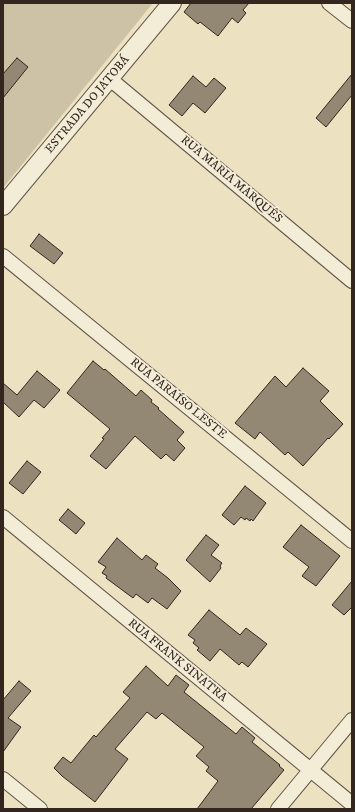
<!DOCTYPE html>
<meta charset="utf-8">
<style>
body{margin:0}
#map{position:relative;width:355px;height:812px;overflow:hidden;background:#ece2c2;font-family:"IM FELL DW Pica",serif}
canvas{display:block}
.frame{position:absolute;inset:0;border:4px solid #33261f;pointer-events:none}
</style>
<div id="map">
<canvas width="355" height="812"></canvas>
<div class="frame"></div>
</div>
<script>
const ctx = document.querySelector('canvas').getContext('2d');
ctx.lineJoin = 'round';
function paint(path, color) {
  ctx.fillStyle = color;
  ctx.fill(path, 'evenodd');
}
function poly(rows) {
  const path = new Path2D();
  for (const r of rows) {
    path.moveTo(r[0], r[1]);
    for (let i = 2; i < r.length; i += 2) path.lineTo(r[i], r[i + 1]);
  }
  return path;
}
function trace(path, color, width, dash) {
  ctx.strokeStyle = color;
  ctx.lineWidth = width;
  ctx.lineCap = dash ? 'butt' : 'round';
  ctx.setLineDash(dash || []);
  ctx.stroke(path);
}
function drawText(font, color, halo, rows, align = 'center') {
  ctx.font = font + ' "IM FELL DW Pica",serif';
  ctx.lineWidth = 4;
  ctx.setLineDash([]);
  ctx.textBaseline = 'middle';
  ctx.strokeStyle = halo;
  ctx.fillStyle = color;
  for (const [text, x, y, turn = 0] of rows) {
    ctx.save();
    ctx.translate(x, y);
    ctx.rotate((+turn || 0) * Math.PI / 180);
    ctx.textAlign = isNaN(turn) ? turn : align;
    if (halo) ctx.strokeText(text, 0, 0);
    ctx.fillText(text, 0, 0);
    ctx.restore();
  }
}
const green = poly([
 [3,3,153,3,3,188]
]);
const building = poly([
 [191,3,249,3,243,10,246,13,238,23,232,18,218,36,200,22,198,24,184,12,191,3],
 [17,58,28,67,3,98,3,74,17,58],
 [352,74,352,95,326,127,316,118,352,74],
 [193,76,206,87,214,78,226,88,205,113,193,103,182,116,169,105,193,76],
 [39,234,63,253,54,264,30,246,39,234],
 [93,361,104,370,105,369,136,396,141,390,152,400,151,402,159,408,158,409,184,432,177,440,185,448,174,461,166,454,161,459,135,436,106,469,90,456,104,439,102,438,110,429,67,393,93,361],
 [303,368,329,391,320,401,343,424,329,439,328,438,303,466,288,452,285,455,260,432,255,439,235,423,275,376,286,387,303,368],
 [37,371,60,390,44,408,34,400,19,417,3,402,3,383,17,395,37,371],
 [27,461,41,472,23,494,9,483,27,461],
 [245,486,266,503,253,521,251,519,250,521,246,518,245,520,241,517,234,525,222,515,245,486],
 [68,509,85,523,76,534,59,520,68,509],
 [301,525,340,556,316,586,302,576,309,567,283,547,301,525],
 [206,535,219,545,211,555,222,563,220,566,221,568,210,582,186,560,206,535],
 [117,538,142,560,146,555,158,564,155,568,168,578,181,591,167,609,152,598,148,603,136,594,133,598,106,578,107,576,102,573,106,567,98,562,117,538],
 [352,581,352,607,344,615,332,605,352,581],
 [209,610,240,635,246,628,267,644,248,667,242,662,239,665,220,649,210,661,197,650,199,648,193,643,195,640,188,635,209,610],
 [146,666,168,686,176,675,189,685,184,692,236,734,242,727,255,738,252,742,280,765,279,766,284,770,251,809,197,809,218,781,206,771,209,767,196,756,204,747,162,713,156,719,147,712,115,749,128,759,95,802,62,776,54,768,63,757,71,763,94,735,96,737,130,698,123,692,146,666],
 [19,681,31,691,8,718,21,727,3,752,3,700,19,681]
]);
const minor = poly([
 [329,3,352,21],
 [110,79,352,281],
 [3,256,352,541],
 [3,517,352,804],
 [3,779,40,809],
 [278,809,352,720]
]);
const tertiary = poly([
 [3,206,172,3]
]);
const streetNames = [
 ["ESTRADA DO JATOBÁ",88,105,-50],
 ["RUA MARIA MARQUÊS",231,180,40],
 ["RUA PARAÍSO LESTE",178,399,39],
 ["RUA FRANK SINATRA",177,661,39]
];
paint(green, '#cdc2a6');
paint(building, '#938874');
trace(building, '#33261f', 1);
trace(minor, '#615548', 16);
trace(tertiary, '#615548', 20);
trace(minor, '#f3ecd7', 14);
trace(tertiary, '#f3ecd7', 18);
drawText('12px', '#33261f', '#f3ecd7', streetNames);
</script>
